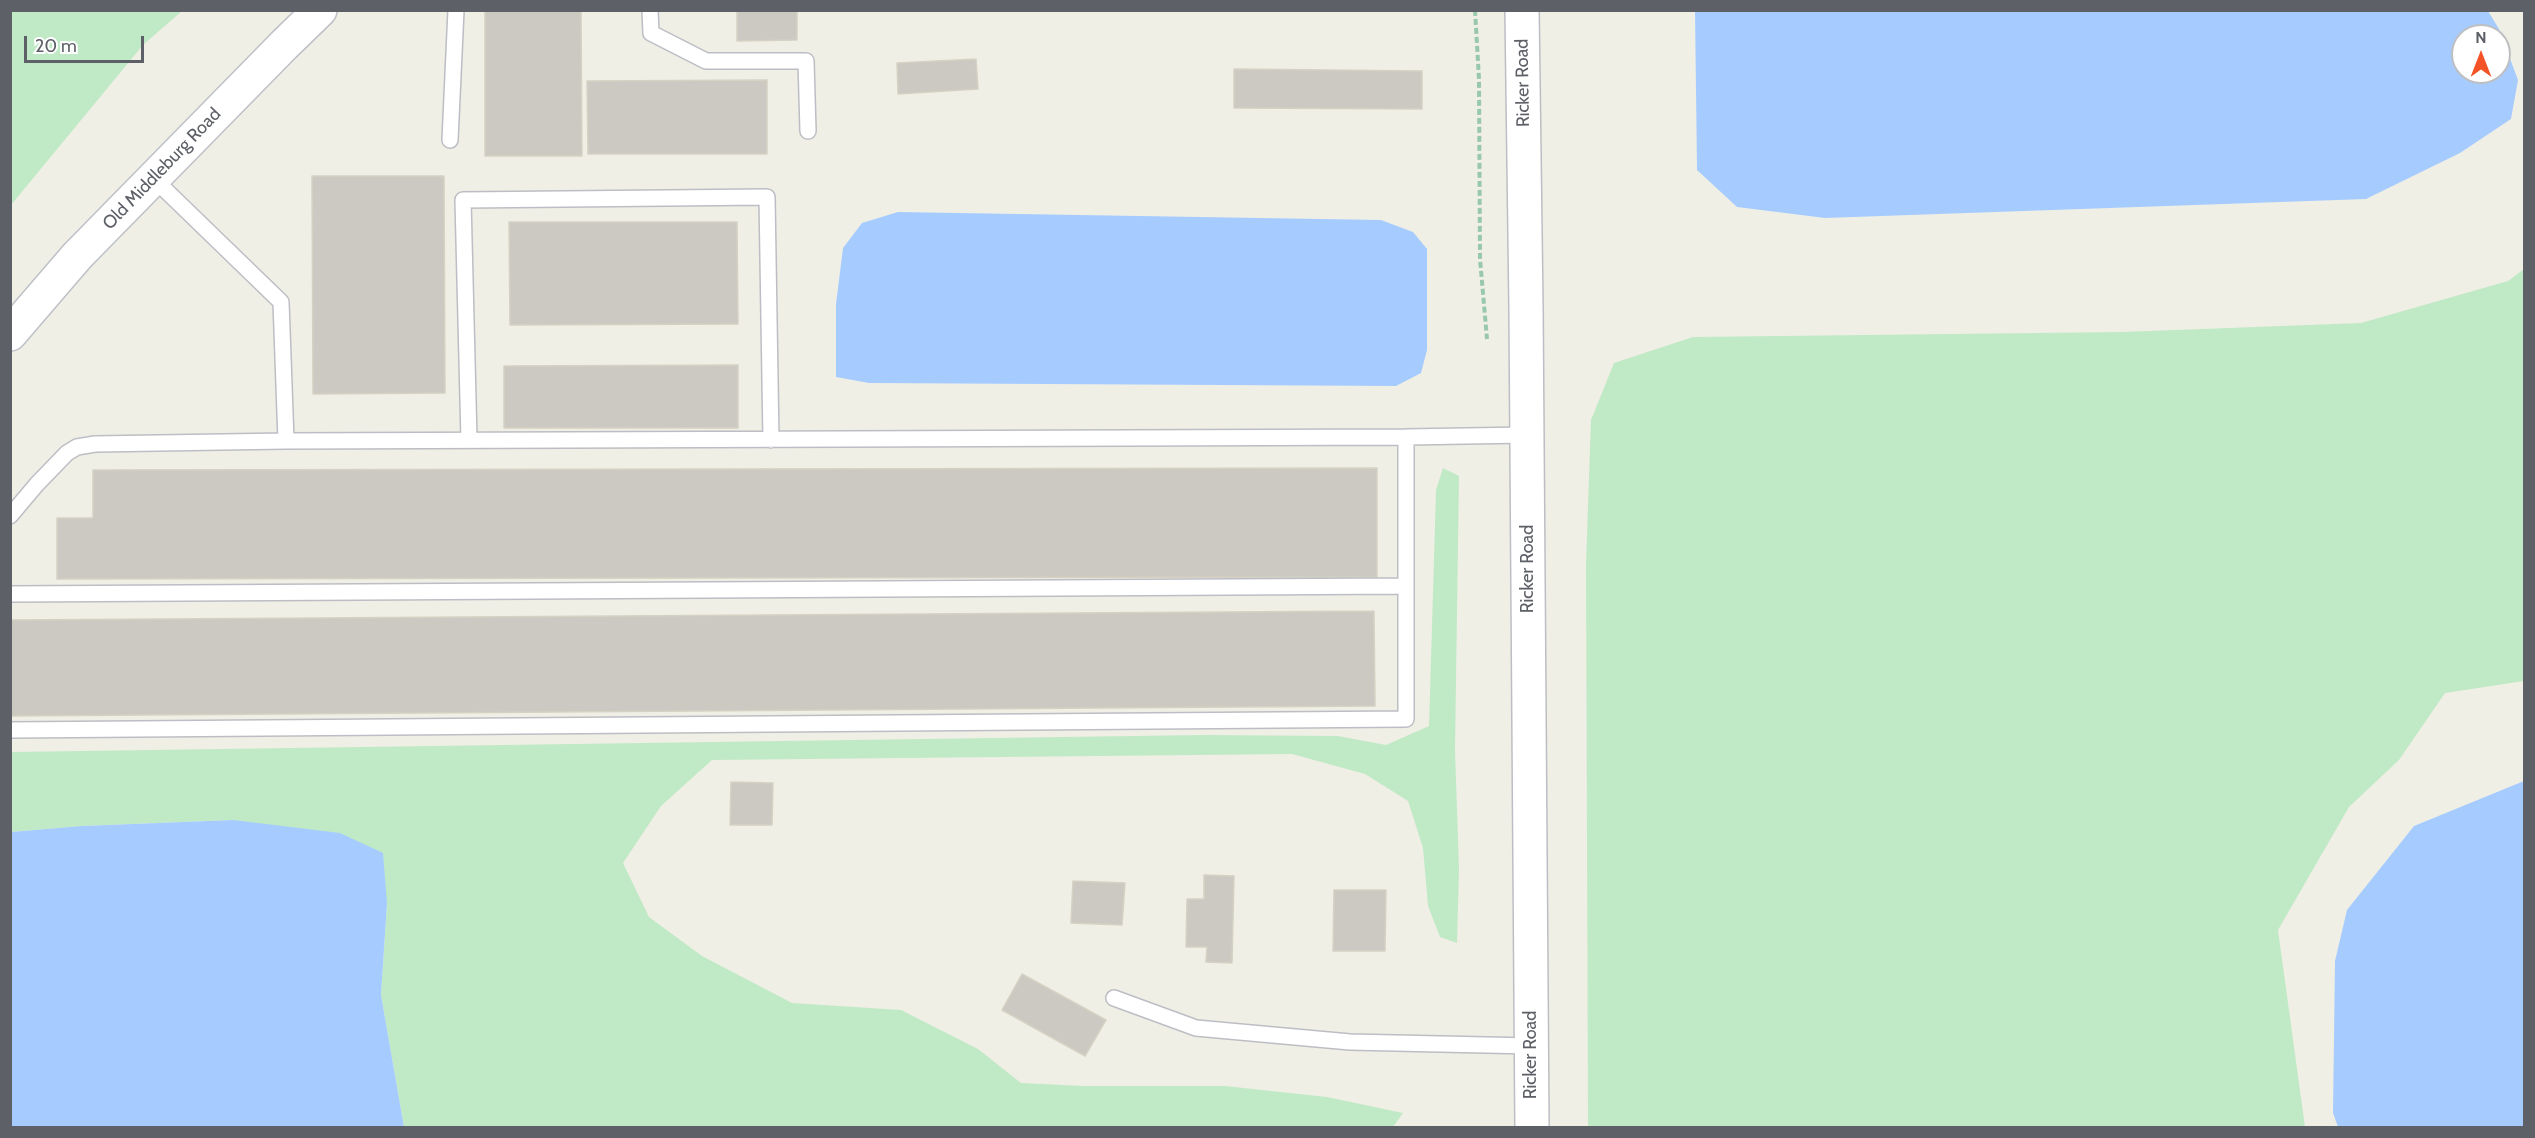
<!DOCTYPE html>
<style>
body{margin:0}
#map{position:relative;width:2535px;height:1138px;overflow:hidden;background:#f0efe5;font-family:Cabin,sans-serif}
canvas{display:block}
.frame{position:absolute;inset:0;border:12px solid #5d6067;pointer-events:none}
.north{position:absolute;left:2451px;top:24px;width:60px;height:60px;box-sizing:border-box;background:#fff;border:2px solid #bebfc2;border-radius:50%;rotate:0deg;font-size:16px;font-weight:700;line-height:24px;text-align:center;color:#5d6067}
.north::after{content:'';display:block;margin:auto;width:21px;height:27px;background:#f45327;clip-path:polygon(50% 0,100% 100%,50% 72%,0 100%)}
.scale{position:absolute;left:24px;top:36px;width:120px;height:27px;box-sizing:border-box;border:3px solid #5d6067;border-top:0;padding-left:8px;font-size:18px;line-height:21px;white-space:nowrap;color:#5d6067;-webkit-text-stroke:4px #fff;paint-order:stroke}
</style>
<div id="map">
<canvas width="2535" height="1138"></canvas>
<div class="frame"></div>
<div class="north">N</div>
<div class="scale">20 m</div>
</div>
<script>
const ctx = document.querySelector('canvas').getContext('2d');
ctx.lineJoin = 'round';
function paint(path, color) {
  ctx.fillStyle = color;
  ctx.fill(path, 'evenodd');
}
function poly(rows) {
  const path = new Path2D();
  for (const r of rows) {
    path.moveTo(r[0], r[1]);
    for (let i = 2; i < r.length; i += 2) path.lineTo(r[i], r[i + 1]);
  }
  return path;
}
function trace(path, color, width, dash) {
  ctx.strokeStyle = color;
  ctx.lineWidth = width;
  ctx.lineCap = dash ? 'butt' : 'round';
  ctx.setLineDash(dash || []);
  ctx.stroke(path);
}
function drawText(font, color, halo, rows, align = 'center') {
  ctx.font = font + ' Cabin,sans-serif';
  ctx.lineWidth = 6;
  ctx.setLineDash([]);
  ctx.textBaseline = 'middle';
  ctx.strokeStyle = halo;
  ctx.fillStyle = color;
  for (const [text, x, y, turn = 0] of rows) {
    ctx.save();
    ctx.translate(x, y);
    ctx.rotate((+turn || 0) * Math.PI / 180);
    ctx.textAlign = isNaN(turn) ? turn : align;
    if (halo) ctx.strokeText(text, 0, 0);
    ctx.fillText(text, 0, 0);
    ctx.restore();
  }
}
const green = poly([
 [11,10,182,11,143,45,11,205],
 [2524,269,2524,681,2445,693,2399,760,2349,807,2278,930,2305,1127,1588,1127,1586,563,1591,420,1614,363,1693,337,2122,332,2361,323,2508,281],
 [1443,468,1459,476,1455,750,1459,869,1457,943,1440,937,1428,906,1423,848,1408,801,1365,774,1292,754,712,760,661,806,623,863,649,917,702,956,792,1003,901,1010,978,1049,1021,1083,1083,1086,1225,1086,1327,1097,1403,1113,1393,1127,404,1127,381,995,387,903,233,820,82,826,11,832,11,752,1203,735,1338,736,1386,745,1429,726,1436,490]
]);
const water = poly([
 [1695,11,2488,11,2499,29,2518,80,2511,119,2460,153,2366,199,1825,218,1737,207,1697,170],
 [2463,36,2499,36,2499,72,2463,72],
 [898,212,1381,220,1413,232,1427,249,1427,350,1421,373,1396,386,869,383,836,377,836,304,843,248,862,223],
 [2524,781,2524,1127,2338,1127,2333,1113,2335,961,2347,910,2414,826],
 [233,820,340,833,383,853,387,903,381,995,404,1127,11,1127,11,832,82,826]
]);
const building = poly([
 [485,10,581,10,582,156,485,156,485,10],
 [737,10,797,10,797,40,737,41,737,10],
 [976,59,978,89,898,94,897,63,976,59],
 [1234,69,1422,71,1422,109,1234,108,1234,69],
 [767,80,767,154,588,154,587,81,767,80],
 [312,176,444,176,445,393,313,394,312,176],
 [509,222,737,222,738,324,510,325,509,222],
 [738,365,738,428,504,428,504,366,738,365],
 [1377,468,1377,577,57,579,57,518,93,518,93,470,1377,468],
 [1374,611,1375,706,10,716,10,620,1374,611],
 [731,782,773,783,772,825,730,825,731,782],
 [1204,875,1234,876,1232,963,1206,962,1207,947,1186,947,1187,899,1204,899,1204,875],
 [1073,881,1125,883,1122,925,1071,923,1073,881],
 [1334,890,1386,890,1385,951,1333,951,1334,890],
 [1022,974,1106,1020,1085,1056,1002,1010,1022,974]
]);
const path = poly([
 [1475,10,1479,79,1480,259,1487,339]
]);
const service = poly([
 [650,10,651,33,706,61,806,61,808,131],
 [450,140,456,10],
 [469,440,463,200,767,197,771,440],
 [286,441,1406,437],
 [10,516,37,484,67,453,77,447,95,444,286,441,281,302,153,178],
 [10,594,1406,586],
 [10,730,1406,719,1406,437,1527,435],
 [1114,998,1196,1028,1350,1042,1531,1046]
]);
const tertiary = poly([
 [1522,10,1526,308,1532,1128]
]);
const secondary = poly([
 [10,334,77,256,284,45,320,10]
]);
const streetNames = [
 ["Ricker Road",1523,83,-91],
 ["Old Middleburg Road",162,169,-46],
 ["Ricker Road",1528,569,-90],
 ["Ricker Road",1531,1055,-90]
];
paint(green, '#c0e9c6');
paint(water, '#a6ccff');
paint(building, '#cbc9c2');
trace(building, '#d5d2c3', 1.5);
trace(service, '#bdbec5', 18);
trace(tertiary, '#bdbec5', 36);
trace(secondary, '#bdc0c7', 36);
trace(path, '#98c8ac', 4, [6, 3]);
trace(service, '#fff', 15);
trace(tertiary, '#fff', 33);
trace(secondary, '#fff', 33);
drawText('18px', '#5d6067', '#fff', streetNames);
</script>
